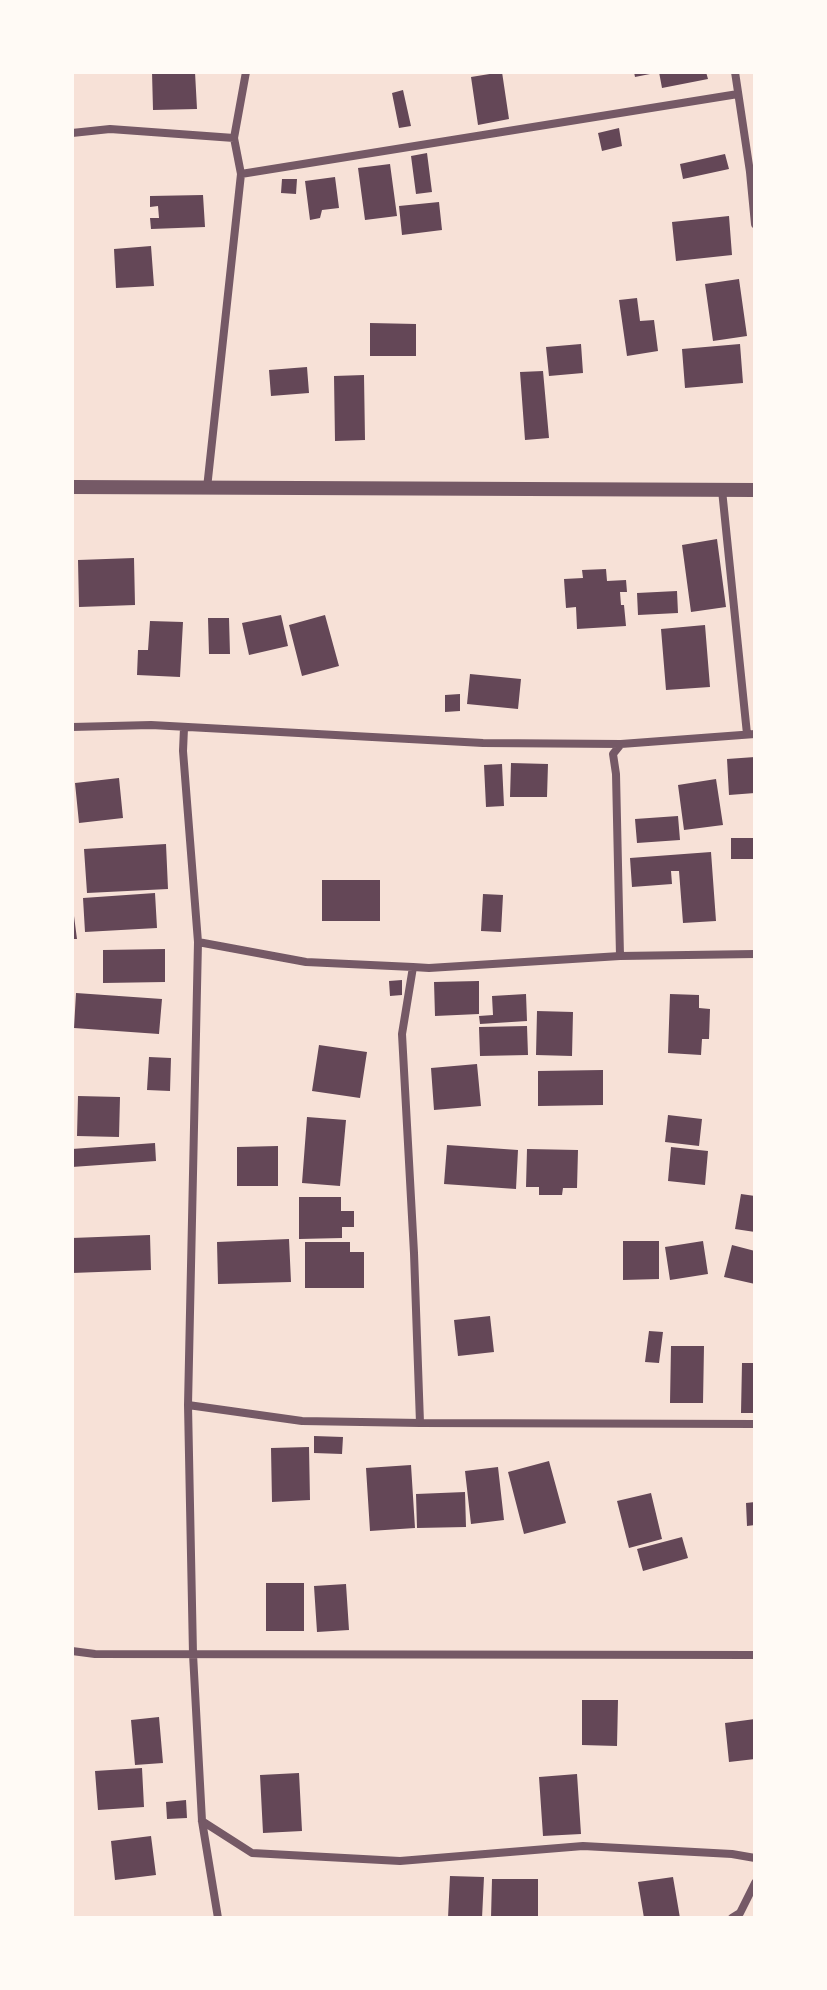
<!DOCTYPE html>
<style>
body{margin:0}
#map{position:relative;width:827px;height:1990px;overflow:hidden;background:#f7e1d7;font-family:Rubik,sans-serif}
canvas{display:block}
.frame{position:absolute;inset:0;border:74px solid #fffaf5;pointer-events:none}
</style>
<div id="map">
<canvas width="827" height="1990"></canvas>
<div class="frame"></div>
</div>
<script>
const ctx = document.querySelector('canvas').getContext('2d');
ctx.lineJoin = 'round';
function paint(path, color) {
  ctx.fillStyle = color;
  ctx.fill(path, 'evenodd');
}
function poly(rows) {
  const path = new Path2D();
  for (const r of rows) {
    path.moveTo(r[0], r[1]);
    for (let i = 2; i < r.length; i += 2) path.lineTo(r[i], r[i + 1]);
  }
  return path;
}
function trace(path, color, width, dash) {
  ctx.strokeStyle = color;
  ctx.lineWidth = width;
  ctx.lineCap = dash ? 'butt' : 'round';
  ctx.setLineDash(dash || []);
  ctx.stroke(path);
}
const building = poly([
 [152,72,195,72,197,109,153,110],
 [502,72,509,119,478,125,471,77],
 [634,72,655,72,655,73,635,77],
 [659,72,706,72,708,79,662,88],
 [403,90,411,126,399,128,392,93],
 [619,128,622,146,602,151,598,133],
 [427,153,432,192,416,194,411,156],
 [725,154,729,169,683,179,680,164],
 [390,164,397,216,365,220,358,168],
 [335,177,339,208,322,210,320,218,310,220,305,181],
 [282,179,297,179,296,194,281,193],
 [203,195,205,227,151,229,150,218,159,218,158,206,150,207,150,196],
 [439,202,442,230,402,235,399,206],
 [729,216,732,255,676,261,672,222],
 [151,246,154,286,116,288,114,249],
 [739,279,747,336,713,341,705,284],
 [637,298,640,321,654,320,658,351,627,356,619,300],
 [370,323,416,324,416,356,370,356],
 [581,344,583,373,549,376,546,347],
 [740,344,743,383,685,388,682,349],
 [307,367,309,393,271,396,269,370],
 [543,371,549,438,525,440,520,372],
 [364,375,365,440,335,441,334,376],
 [717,539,726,607,691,612,682,545],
 [134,558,135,605,79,607,78,560],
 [606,569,607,581,626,580,627,592,620,592,621,605,624,605,626,626,577,629,576,607,566,608,564,579,583,578,582,570],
 [677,591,678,613,638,615,637,593],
 [281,615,288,646,249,655,242,623],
 [325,615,339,666,302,676,289,625],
 [208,618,229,618,230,654,209,654],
 [150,621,183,622,180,677,137,675,138,650,148,650],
 [705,625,710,687,666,690,661,629],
 [470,674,521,679,518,709,467,704],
 [460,694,460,711,445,712,445,695],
 [755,757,755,793,729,795,727,759],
 [511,763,548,764,547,797,510,797],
 [502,764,504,806,486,807,484,765],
 [119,778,123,818,79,823,75,783],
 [716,779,723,825,684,830,678,785],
 [678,816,680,840,637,843,635,819],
 [731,838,755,838,755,859,731,859],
 [166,844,168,889,87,893,84,849],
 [711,852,716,921,683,923,679,871,671,871,672,884,632,887,630,858],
 [322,880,380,880,380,921,322,921],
 [155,893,157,928,85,932,83,898],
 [483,894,503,895,501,932,481,931],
 [72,916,74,916,77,939,72,939],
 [165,949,165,982,103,983,103,950],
 [402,980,402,995,390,996,389,981],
 [479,981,479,1014,435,1016,434,982],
 [76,993,162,999,159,1034,74,1028],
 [526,994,527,1021,480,1024,479,1016,493,1015,492,996],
 [670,994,699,995,699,1008,710,1009,709,1039,702,1039,701,1055,668,1053],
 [537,1011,573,1012,572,1056,536,1055],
 [527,1026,528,1055,480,1056,479,1027],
 [319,1045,367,1052,360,1098,312,1091],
 [149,1057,171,1058,170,1091,147,1090],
 [477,1064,481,1106,434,1110,431,1068],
 [603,1070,603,1105,538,1106,538,1071],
 [78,1096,120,1097,119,1137,77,1136],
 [668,1115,702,1119,699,1146,665,1142],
 [307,1117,346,1120,340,1186,302,1183],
 [155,1143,156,1161,72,1167,72,1149],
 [447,1145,518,1150,516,1189,444,1184],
 [278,1146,278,1186,237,1186,237,1147],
 [671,1147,708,1151,705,1185,668,1181],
 [527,1149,578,1150,577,1188,563,1188,562,1195,539,1195,539,1187,526,1187],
 [741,1194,755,1196,755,1232,735,1229],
 [299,1197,341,1197,341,1211,354,1211,354,1227,342,1227,342,1238,299,1239],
 [150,1235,151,1270,72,1273,72,1238],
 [289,1239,291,1282,218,1284,217,1242],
 [623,1241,659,1241,659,1279,623,1280],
 [703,1241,708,1274,670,1280,665,1247],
 [305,1242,350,1242,350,1252,364,1252,364,1288,305,1288],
 [732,1245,755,1251,755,1284,724,1277],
 [490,1316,494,1352,458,1356,454,1320],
 [649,1331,663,1332,659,1363,645,1362],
 [671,1346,704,1346,703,1403,670,1403],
 [742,1363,755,1363,755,1413,741,1413],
 [314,1436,343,1437,342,1454,314,1453],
 [309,1447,310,1500,272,1502,271,1448],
 [549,1461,566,1523,524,1534,508,1472],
 [411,1465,415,1528,370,1531,366,1468],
 [498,1467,504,1520,471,1524,465,1471],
 [465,1492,466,1527,417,1528,416,1494],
 [651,1493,662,1539,629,1548,617,1501],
 [755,1502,755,1525,747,1526,746,1503],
 [682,1537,688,1558,643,1571,637,1549],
 [266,1583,304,1583,304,1631,266,1631],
 [346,1584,349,1630,317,1632,314,1586],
 [582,1700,618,1700,617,1746,582,1745],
 [159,1717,163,1763,135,1765,131,1720],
 [755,1719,755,1759,729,1762,725,1723],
 [142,1768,144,1807,98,1810,95,1771],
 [299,1773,302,1831,263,1833,260,1775],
 [577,1774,581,1834,543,1836,539,1777],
 [186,1800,187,1818,167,1819,166,1802],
 [151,1836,156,1875,115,1880,111,1841],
 [450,1876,484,1877,482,1918,448,1918],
 [673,1877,680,1918,644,1918,638,1882],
 [492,1879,538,1879,538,1918,491,1918]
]);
const minor = poly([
 [735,72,750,172,755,224],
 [72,133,110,129,234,138],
 [241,174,738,94],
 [207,488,241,174,234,138,246,72],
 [722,490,747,734],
 [72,727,151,725,483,743,621,744],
 [184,728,183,751,198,942,188,1405,193,1654,202,1821,218,1918],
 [198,942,306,962,413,967],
 [620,956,616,774,613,754,621,744,755,734],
 [188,1405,302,1421,420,1423,414,1253,402,1034,413,967,429,968,620,956,755,954],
 [420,1423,755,1424],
 [72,1651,95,1654,755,1655],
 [202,1821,252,1853,400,1861,583,1846,732,1854,755,1858],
 [732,1918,740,1913,755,1883]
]);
const tertiary = poly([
 [72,487,755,490]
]);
paint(building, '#644757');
trace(minor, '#755966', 8);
trace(tertiary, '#755966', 14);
</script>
